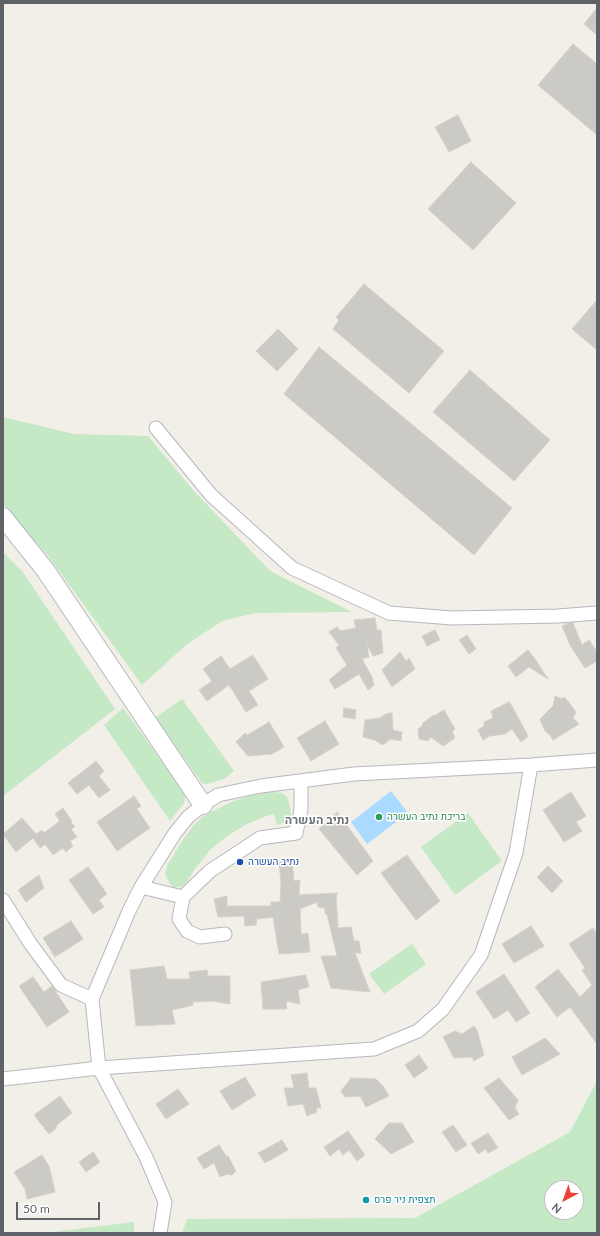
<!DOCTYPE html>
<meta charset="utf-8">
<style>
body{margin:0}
#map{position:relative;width:600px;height:1236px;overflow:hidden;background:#f1efe8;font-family:Lato,sans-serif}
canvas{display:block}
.frame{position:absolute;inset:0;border:4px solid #5f6368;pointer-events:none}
.north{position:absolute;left:544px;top:1180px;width:40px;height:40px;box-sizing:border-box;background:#fff;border:1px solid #bfc1c3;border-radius:50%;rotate:221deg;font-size:11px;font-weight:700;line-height:16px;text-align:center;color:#5f6368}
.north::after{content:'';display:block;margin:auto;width:14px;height:18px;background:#ea4335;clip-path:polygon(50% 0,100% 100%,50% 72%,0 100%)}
.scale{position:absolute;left:16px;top:1202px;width:84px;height:18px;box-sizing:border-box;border:2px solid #5f6368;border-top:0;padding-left:5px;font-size:12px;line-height:14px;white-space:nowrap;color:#5f6368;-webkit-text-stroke:3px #fff;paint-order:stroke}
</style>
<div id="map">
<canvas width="600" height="1236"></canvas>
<div class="frame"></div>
<div class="north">N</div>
<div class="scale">50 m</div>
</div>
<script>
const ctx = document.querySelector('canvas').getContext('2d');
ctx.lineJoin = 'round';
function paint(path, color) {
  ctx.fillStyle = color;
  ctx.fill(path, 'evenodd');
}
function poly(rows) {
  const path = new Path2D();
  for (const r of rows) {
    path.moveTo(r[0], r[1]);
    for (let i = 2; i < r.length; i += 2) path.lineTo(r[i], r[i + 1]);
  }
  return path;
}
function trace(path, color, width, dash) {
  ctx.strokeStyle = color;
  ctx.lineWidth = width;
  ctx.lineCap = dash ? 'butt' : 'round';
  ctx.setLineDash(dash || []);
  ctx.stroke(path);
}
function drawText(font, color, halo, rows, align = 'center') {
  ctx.font = font + ' Lato,Heebo,sans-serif';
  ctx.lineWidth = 3;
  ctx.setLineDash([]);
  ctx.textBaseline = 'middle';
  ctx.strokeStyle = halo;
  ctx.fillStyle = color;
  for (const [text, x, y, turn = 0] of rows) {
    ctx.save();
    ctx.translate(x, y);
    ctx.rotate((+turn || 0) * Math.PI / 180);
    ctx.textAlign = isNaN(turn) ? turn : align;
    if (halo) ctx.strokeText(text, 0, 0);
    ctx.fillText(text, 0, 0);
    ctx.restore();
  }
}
const green = poly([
 [3,417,74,434,148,436,194,491,270,571,352,612,255,613,222,621,186,645,142,685,49,557,3,504],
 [3,552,22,571,115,709,3,796],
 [182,699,234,771,227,777,221,780,206,784,202,783,155,718],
 [123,708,183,791,185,797,184,803,170,821,104,725],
 [273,792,282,793,287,797,290,806,291,815,283,823,277,825,274,814,266,816,245,825,226,837,210,850,194,870,187,882,181,887,174,887,170,884,165,874,166,869,168,864,180,844,193,826,204,816,219,808,234,801,249,796],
 [468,813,502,861,455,895,421,847],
 [412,944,426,964,384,994,369,974],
 [597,1081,597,1233,182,1233,187,1219,415,1218,570,1132],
 [552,1188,576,1188,576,1212,552,1212],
 [134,1222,134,1233,45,1233]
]);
const water = poly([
 [391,791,408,813,367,844,351,822]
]);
const building = poly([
 [597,8,597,35,584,24,597,8],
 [573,44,597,64,597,135,538,85,573,44],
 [458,115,471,141,449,152,435,127,458,115],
 [471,162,516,203,473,250,428,209,471,162],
 [364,284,444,351,409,393,333,329,339,320,336,317,364,284],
 [597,300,597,350,572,329,597,300],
 [278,329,298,349,277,371,256,351,278,329],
 [319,347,512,508,474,555,284,394,319,347],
 [470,370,550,440,514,481,433,412,470,370],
 [375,618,377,630,381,630,383,653,373,656,367,644,369,657,362,659,372,677,374,685,368,690,359,674,335,689,329,680,347,665,336,648,339,645,329,632,337,627,340,631,356,628,354,620,375,618],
 [569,623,573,623,582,645,589,640,597,652,597,661,585,668,570,645,562,626,569,623],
 [435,630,440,640,427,646,422,636,435,630],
 [467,635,476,649,469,654,459,640,467,635],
 [528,650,535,659,548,679,529,667,516,677,508,666,528,650],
 [400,652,406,661,409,658,415,669,392,687,382,670,400,652],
 [253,655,268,679,249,691,258,705,246,712,229,685,207,701,199,690,212,681,203,669,221,656,230,669,253,655],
 [555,696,562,699,564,697,567,700,576,712,573,718,579,724,553,740,550,735,545,731,540,719,553,706,555,696],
 [509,702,512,706,528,736,521,742,512,729,505,734,490,736,483,740,478,730,484,726,484,722,493,718,491,711,509,702],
 [344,708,356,710,355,719,343,717,344,708],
 [444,710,455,729,452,732,455,738,443,746,431,737,428,741,419,739,418,729,422,726,423,723,434,715,434,716,444,710],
 [392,713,393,730,402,732,401,741,390,739,387,742,383,745,379,743,375,740,363,737,365,720,380,718,386,714,392,713],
 [325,721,339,744,311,761,297,738,325,721],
 [269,722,284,747,272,754,248,756,236,742,245,733,247,735,269,722],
 [96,761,104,771,99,776,110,790,99,798,89,785,77,794,68,783,96,761],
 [571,792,586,816,576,822,582,831,564,842,543,810,571,792],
 [134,796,141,806,137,809,150,828,117,851,97,822,134,796],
 [63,808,72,821,71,822,75,827,71,829,77,837,70,841,73,846,66,852,63,848,53,855,45,844,40,848,33,838,16,852,3,834,22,818,36,834,42,830,44,833,60,821,55,814,63,808],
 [337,812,373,861,357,875,319,829,337,812],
 [407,855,440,901,416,920,381,873,407,855],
 [292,861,294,881,300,880,299,895,337,893,337,895,336,895,338,928,351,927,354,941,359,941,361,953,355,953,370,992,331,988,321,956,337,956,327,914,325,914,325,908,318,907,317,902,300,909,301,934,308,933,310,952,279,954,273,917,257,919,256,925,245,926,244,916,218,917,214,899,227,896,227,906,271,906,271,902,280,902,281,882,279,862,292,861],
 [548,866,563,881,552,893,537,877,548,866],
 [88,867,107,894,99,900,104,907,93,914,69,880,88,867],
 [39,875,44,888,26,902,18,890,39,875],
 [71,921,83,939,55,957,43,938,71,921],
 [531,926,544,946,514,963,502,944,531,926],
 [593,928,597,934,597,1044,570,1007,557,1017,535,987,558,969,580,997,592,985,582,970,585,968,569,944,593,928],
 [164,966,167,979,190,979,189,972,207,970,208,976,230,976,230,1004,212,1001,193,1002,193,1005,172,1010,175,1024,136,1026,130,970,164,966],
 [504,974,530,1013,516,1022,508,1010,494,1019,476,992,504,974],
 [306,975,309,987,298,990,300,1004,286,1001,287,1009,263,1009,261,982,306,975],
 [33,977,44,992,52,986,69,1012,47,1027,19,986,33,977],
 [474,1026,477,1030,484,1055,474,1061,472,1057,454,1058,443,1037,455,1031,462,1034,474,1026],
 [545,1038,560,1054,522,1075,512,1057,545,1038],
 [419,1055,428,1068,414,1078,405,1065,419,1055],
 [307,1073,309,1088,316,1088,321,1108,316,1108,317,1112,307,1116,303,1104,288,1106,284,1088,294,1088,291,1075,307,1073],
 [245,1077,256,1095,232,1110,220,1091,245,1077],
 [351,1078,376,1079,384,1087,389,1096,366,1107,360,1096,345,1097,341,1091,351,1078],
 [499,1078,518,1100,515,1108,519,1114,509,1120,484,1088,499,1078],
 [178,1089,189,1104,166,1119,156,1104,178,1089],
 [60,1096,72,1113,58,1124,55,1129,49,1134,34,1115,60,1096],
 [389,1123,402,1123,414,1142,391,1154,375,1139,389,1123],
 [453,1125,467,1145,456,1152,442,1132,453,1125],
 [348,1131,365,1155,357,1161,349,1150,343,1155,339,1149,330,1156,324,1147,348,1131],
 [488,1133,498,1148,488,1153,486,1149,478,1154,471,1143,488,1133],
 [282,1140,288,1150,265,1163,258,1153,282,1140],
 [219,1145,226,1156,228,1156,236,1171,232,1175,227,1174,220,1177,214,1163,204,1169,197,1158,219,1145],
 [93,1152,100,1162,86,1172,79,1162,93,1152],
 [42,1155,49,1166,55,1192,27,1199,25,1189,14,1172,42,1155]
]);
const street = poly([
 [156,428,211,495,292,568,389,613,452,618,558,616,597,613],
 [141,887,183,897],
 [3,900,30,943,61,985,92,999],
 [225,934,200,937,187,931,179,919,183,897,210,871,260,838,296,833,301,810,301,781],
 [3,1079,99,1068,374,1049,418,1031,443,1009,481,955,516,853,531,765],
 [160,1233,165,1202,146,1157,99,1068,92,999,129,911,141,887,175,833,188,817,203,805,218,795,261,786,354,774,531,765,597,760]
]);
const secondary = poly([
 [3,517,46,571,203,805]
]);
const markers = [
 [379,817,4,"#2e9e5b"],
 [240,862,4,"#1a4fb4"],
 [366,1200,4,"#0f9aa8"]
];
const leisureNames = [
 ["בריכת נתיב העשרה",387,817]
];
const transitNames = [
 ["נתיב העשרה",248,862]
];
const cultureNames = [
 ["תצפית ניר פרס",374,1200]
];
const quarterNames = [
 ["נתיב העשרה",317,820]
];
paint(green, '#c5e8c5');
paint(water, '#aadaff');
paint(building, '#cccac5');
trace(building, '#d6d1c6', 1);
trace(street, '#b5b8bc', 15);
trace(secondary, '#b6babf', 20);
trace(street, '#fff', 13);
trace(secondary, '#fff', 18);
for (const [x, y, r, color] of markers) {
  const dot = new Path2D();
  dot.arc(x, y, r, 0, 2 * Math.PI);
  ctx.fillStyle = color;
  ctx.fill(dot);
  trace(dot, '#fff', 1.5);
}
drawText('10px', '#27864d', '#fff', leisureNames, 'left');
drawText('10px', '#164399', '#fff', transitNames, 'left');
drawText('10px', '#0d838f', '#fff', cultureNames, 'left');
drawText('bold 12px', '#70757a', '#fff', quarterNames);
</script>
